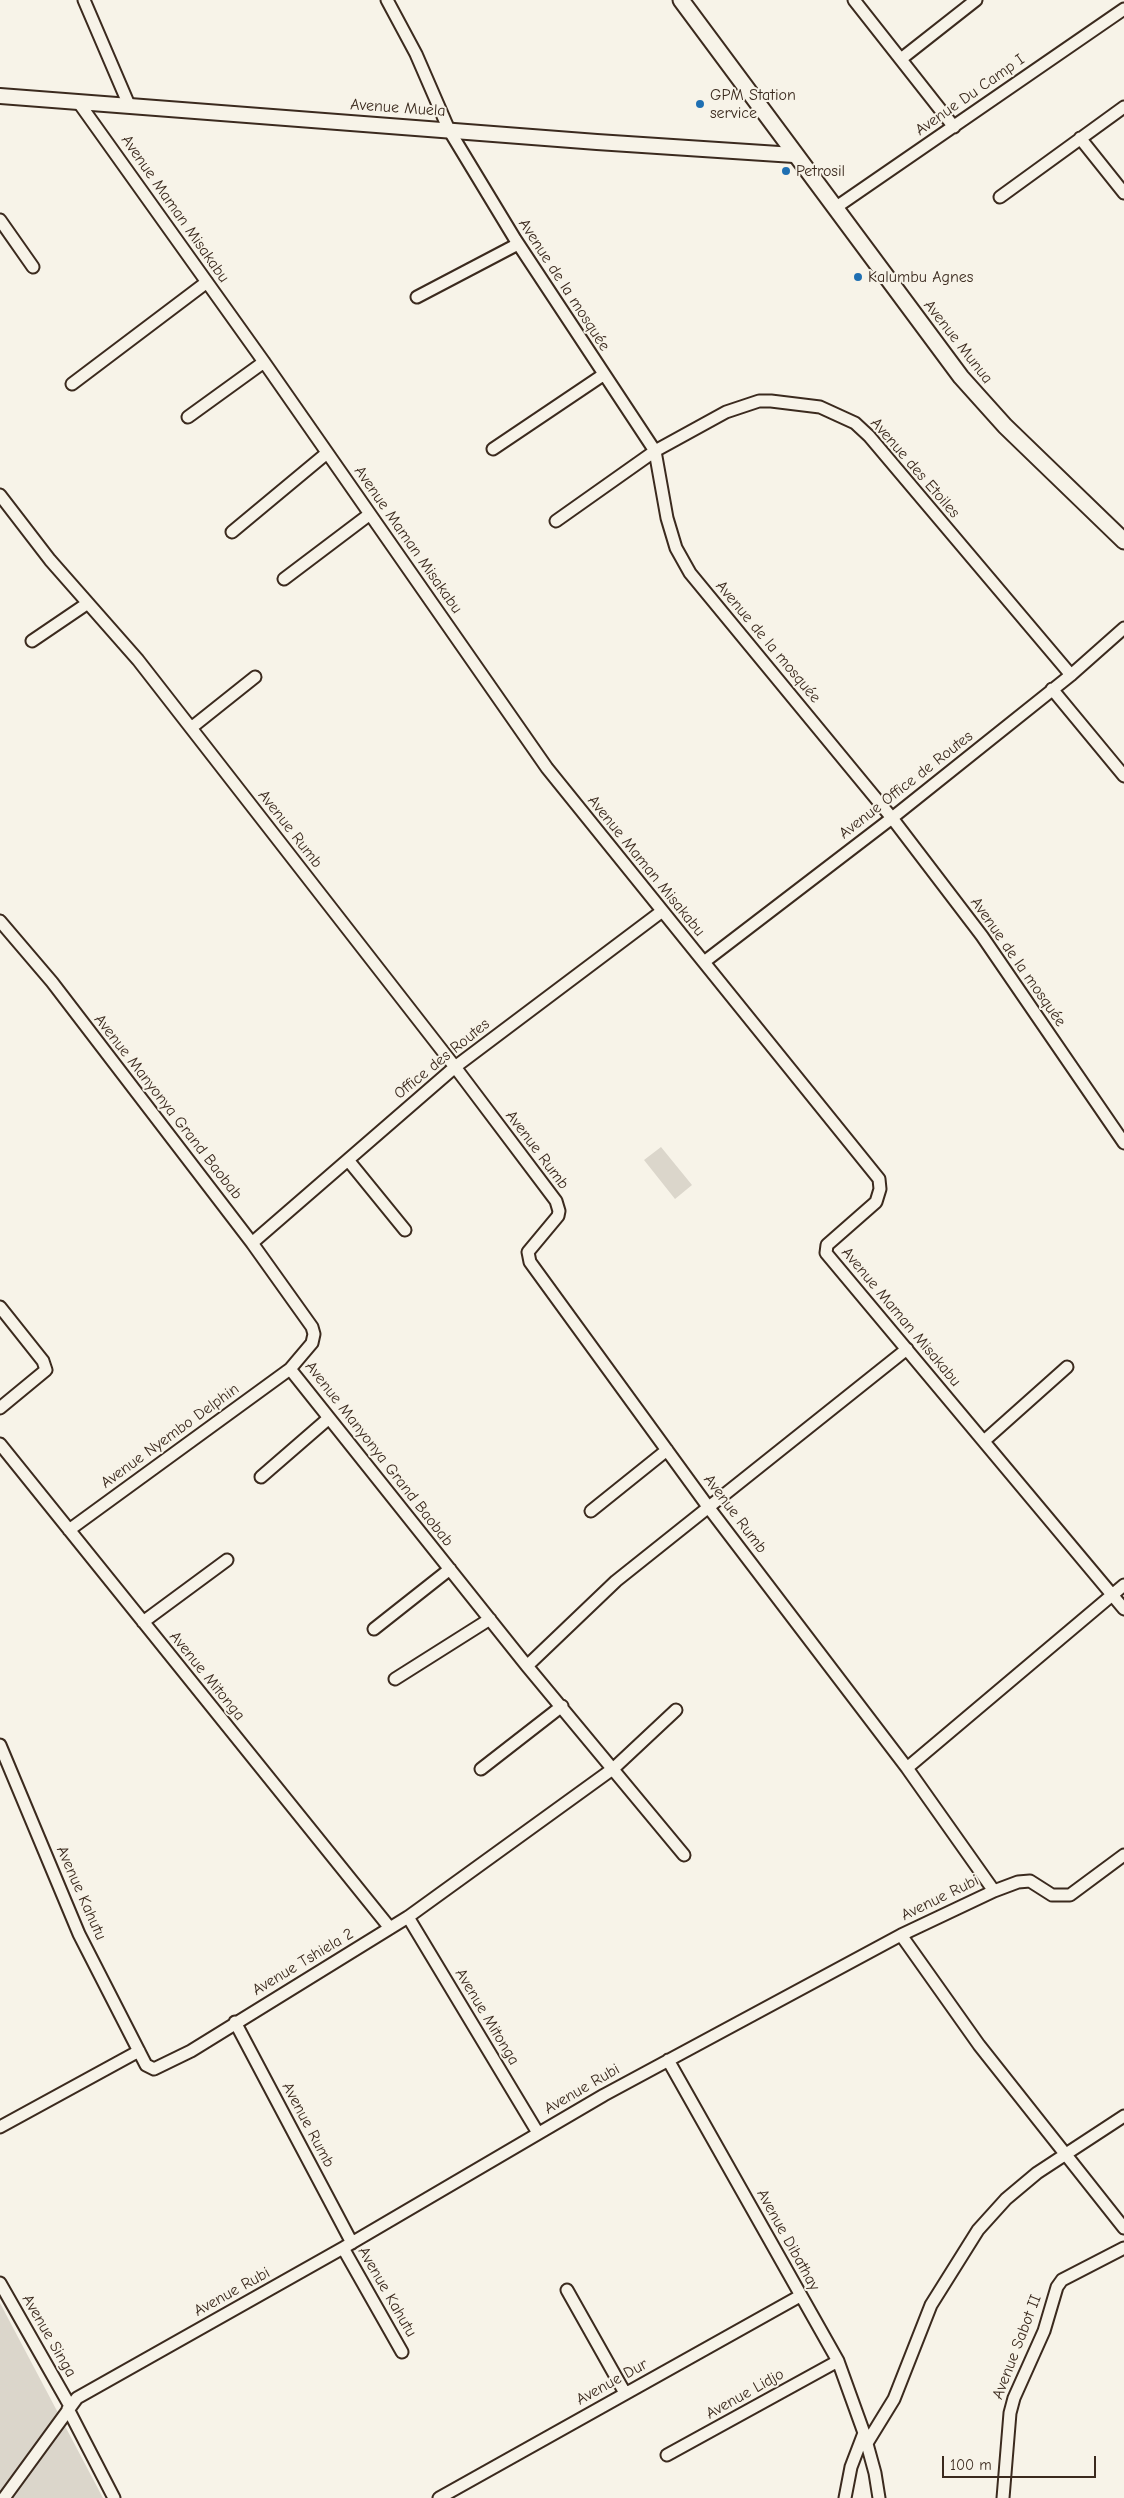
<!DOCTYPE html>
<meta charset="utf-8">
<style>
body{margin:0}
#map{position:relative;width:1124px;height:2498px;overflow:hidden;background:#f7f3e8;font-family:"Comic Neue",sans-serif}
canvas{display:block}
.scale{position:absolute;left:942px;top:2456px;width:154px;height:22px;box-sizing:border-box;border:2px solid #3b2a1e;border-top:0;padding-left:6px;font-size:15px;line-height:18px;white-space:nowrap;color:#3b2a1e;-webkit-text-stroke:4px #f7f3e8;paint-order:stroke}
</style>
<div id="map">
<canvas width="1124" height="2498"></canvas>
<div class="scale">100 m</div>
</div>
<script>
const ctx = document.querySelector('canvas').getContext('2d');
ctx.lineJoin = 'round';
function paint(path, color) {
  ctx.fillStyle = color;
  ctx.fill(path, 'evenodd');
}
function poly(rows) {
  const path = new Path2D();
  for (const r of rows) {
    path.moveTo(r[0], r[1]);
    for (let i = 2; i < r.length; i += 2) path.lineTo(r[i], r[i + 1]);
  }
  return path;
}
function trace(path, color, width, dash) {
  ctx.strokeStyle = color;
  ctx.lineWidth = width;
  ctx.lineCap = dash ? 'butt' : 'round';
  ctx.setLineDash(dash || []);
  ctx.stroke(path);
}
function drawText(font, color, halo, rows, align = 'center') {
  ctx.font = font + ' "Comic Neue",sans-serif';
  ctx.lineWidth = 4;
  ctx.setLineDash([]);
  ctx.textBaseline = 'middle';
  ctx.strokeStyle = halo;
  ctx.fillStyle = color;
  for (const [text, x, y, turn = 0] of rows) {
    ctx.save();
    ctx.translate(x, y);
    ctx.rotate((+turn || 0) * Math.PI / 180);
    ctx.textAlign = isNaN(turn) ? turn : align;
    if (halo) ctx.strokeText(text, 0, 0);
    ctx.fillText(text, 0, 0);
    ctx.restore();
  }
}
const green = poly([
 [661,1147,692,1185,675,1199,644,1160],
 [0,2303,103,2498,0,2498]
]);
const minor = poly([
 [84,0,129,105],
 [387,0,416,54,449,130,515,239,655,451,667,518,676,548,690,573,892,818,982,936,1124,1143],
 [854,0,954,127],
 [901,59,976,0],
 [79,103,264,362,547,768,879,1179,880,1189,876,1202,827,1245,826,1253,1124,1609],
 [1080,138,1124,193],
 [1000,197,1124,107],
 [835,208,1124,9],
 [0,220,33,267],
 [417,297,518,244],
 [72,384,207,282],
 [188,417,264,362],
 [493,449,603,375],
 [0,495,50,560,138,660,455,1067,556,1201,559,1211,558,1216,528,1252,530,1262,709,1508,907,1768,994,1891],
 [556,521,655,451,726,412,759,401,771,401,820,407,855,423,869,436,1071,675],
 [232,532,327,453],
 [284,579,370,514],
 [32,641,88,603],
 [1052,689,1124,776],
 [191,728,255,677],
 [0,921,52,982,252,1243,312,1327,314,1334,312,1343,290,1369,69,1530],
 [704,962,892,818,1071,675,1124,628],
 [348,1160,405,1230],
 [252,1243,455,1067,661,912],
 [0,1307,43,1361,46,1370,0,1408],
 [290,1369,527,1666,684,1855],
 [984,1441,1067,1367],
 [0,1444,390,1928],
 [261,1477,329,1418],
 [591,1511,667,1450],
 [143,1622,227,1560],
 [374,1629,450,1569],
 [527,1666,616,1581,907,1349],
 [395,1679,490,1619],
 [0,1745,79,1934,146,2065,154,2069,191,2051,408,1917,614,1768,676,1710],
 [907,1768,1124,1585],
 [481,1769,562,1706],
 [408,1917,538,2133],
 [901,1935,979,2045,1124,2228],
 [235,2022,352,2243],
 [668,2060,838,2361,864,2433,875,2473,879,2498],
 [0,2127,139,2051],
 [343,2248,402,2352],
 [0,2283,70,2406],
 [567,2290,625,2393],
 [68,2409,114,2498],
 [867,2443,894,2399,931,2305,978,2230,1006,2199,1037,2173,1124,2116],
 [667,2455,838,2361],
 [4,2498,77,2398,343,2248,604,2095,901,1935,994,1891,1018,1882,1030,1881,1052,1895,1070,1895,1124,1855],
 [439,2498,800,2296],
 [845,2498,851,2467,864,2433],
 [1003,2498,1010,2413,1014,2398,1044,2331,1057,2287,1062,2280,1124,2248]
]);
const tertiary = poly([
 [0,96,597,142,794,155]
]);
const secondary = poly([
 [681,0,961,377,1005,426,1124,541]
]);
const markers = [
 [700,104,5,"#1f6fb2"],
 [786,171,5,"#1f6fb2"],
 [858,277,5,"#1f6fb2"]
];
const poiNames = [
 ["GPM Station",710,95],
 ["service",710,113],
 ["Petrosil",796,171],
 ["Kalumbu Agnes",868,277]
];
const streetNames = [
 ["Avenue Du Camp I",970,95,-35],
 ["Avenue Muela",398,108,4],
 ["Avenue Maman Misakabu",175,209,55],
 ["Avenue de la mosquée",564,285,57],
 ["Avenue Munua",958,342,52],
 ["Avenue des Etoiles",915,468,49],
 ["Avenue Maman Misakabu",408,540,55],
 ["Avenue de la mosquée",768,642,50],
 ["Avenue Office de Routes",906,785,-38],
 ["Avenue Rumb",290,829,52],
 ["Avenue Maman Misakabu",646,866,51],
 ["Avenue de la mosquée",1018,962,55],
 ["Office des Routes",442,1059,-39],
 ["Avenue Manyonya Grand Baobab",168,1107,52],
 ["Avenue Rumb",537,1150,53],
 ["Avenue Maman Misakabu",901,1317,50],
 ["Avenue Nyembo Delphin",170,1436,-36],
 ["Avenue Manyonya Grand Baobab",379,1454,52],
 ["Avenue Rumb",735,1514,53],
 ["Avenue Mitonga",207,1676,51],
 ["Avenue Kahutu",81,1893,66],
 ["Avenue Rubi",940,1898,-26],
 ["Avenue Tshiela 2",303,1962,-31],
 ["Avenue Mitonga",487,2017,59],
 ["Avenue Rubi",582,2089,-30],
 ["Avenue Rumb",308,2125,62],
 ["Avenue Dibathay",788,2240,61],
 ["Avenue Rubi",232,2292,-29],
 ["Avenue Kahutu",387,2292,60],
 ["Avenue Singa",49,2336,60],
 ["Avenue Sabot II",1017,2347,-69],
 ["Avenue Dur",612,2382,-29],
 ["Avenue Lidjo",745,2394,-29]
];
paint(green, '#dbd6cb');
trace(minor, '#3b2a1e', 15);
trace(tertiary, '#3b2a1e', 18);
trace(secondary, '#3b2a1e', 19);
trace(minor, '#f7f3e8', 11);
trace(tertiary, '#f7f3e8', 14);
trace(secondary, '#f7f3e8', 15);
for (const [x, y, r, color] of markers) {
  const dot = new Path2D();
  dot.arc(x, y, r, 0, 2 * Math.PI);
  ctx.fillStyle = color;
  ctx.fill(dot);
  trace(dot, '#f7f3e8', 2);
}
drawText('16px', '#3b2a1e', '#f7f3e8', poiNames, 'left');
drawText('16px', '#3b2a1e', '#f7f3e8', streetNames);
</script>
